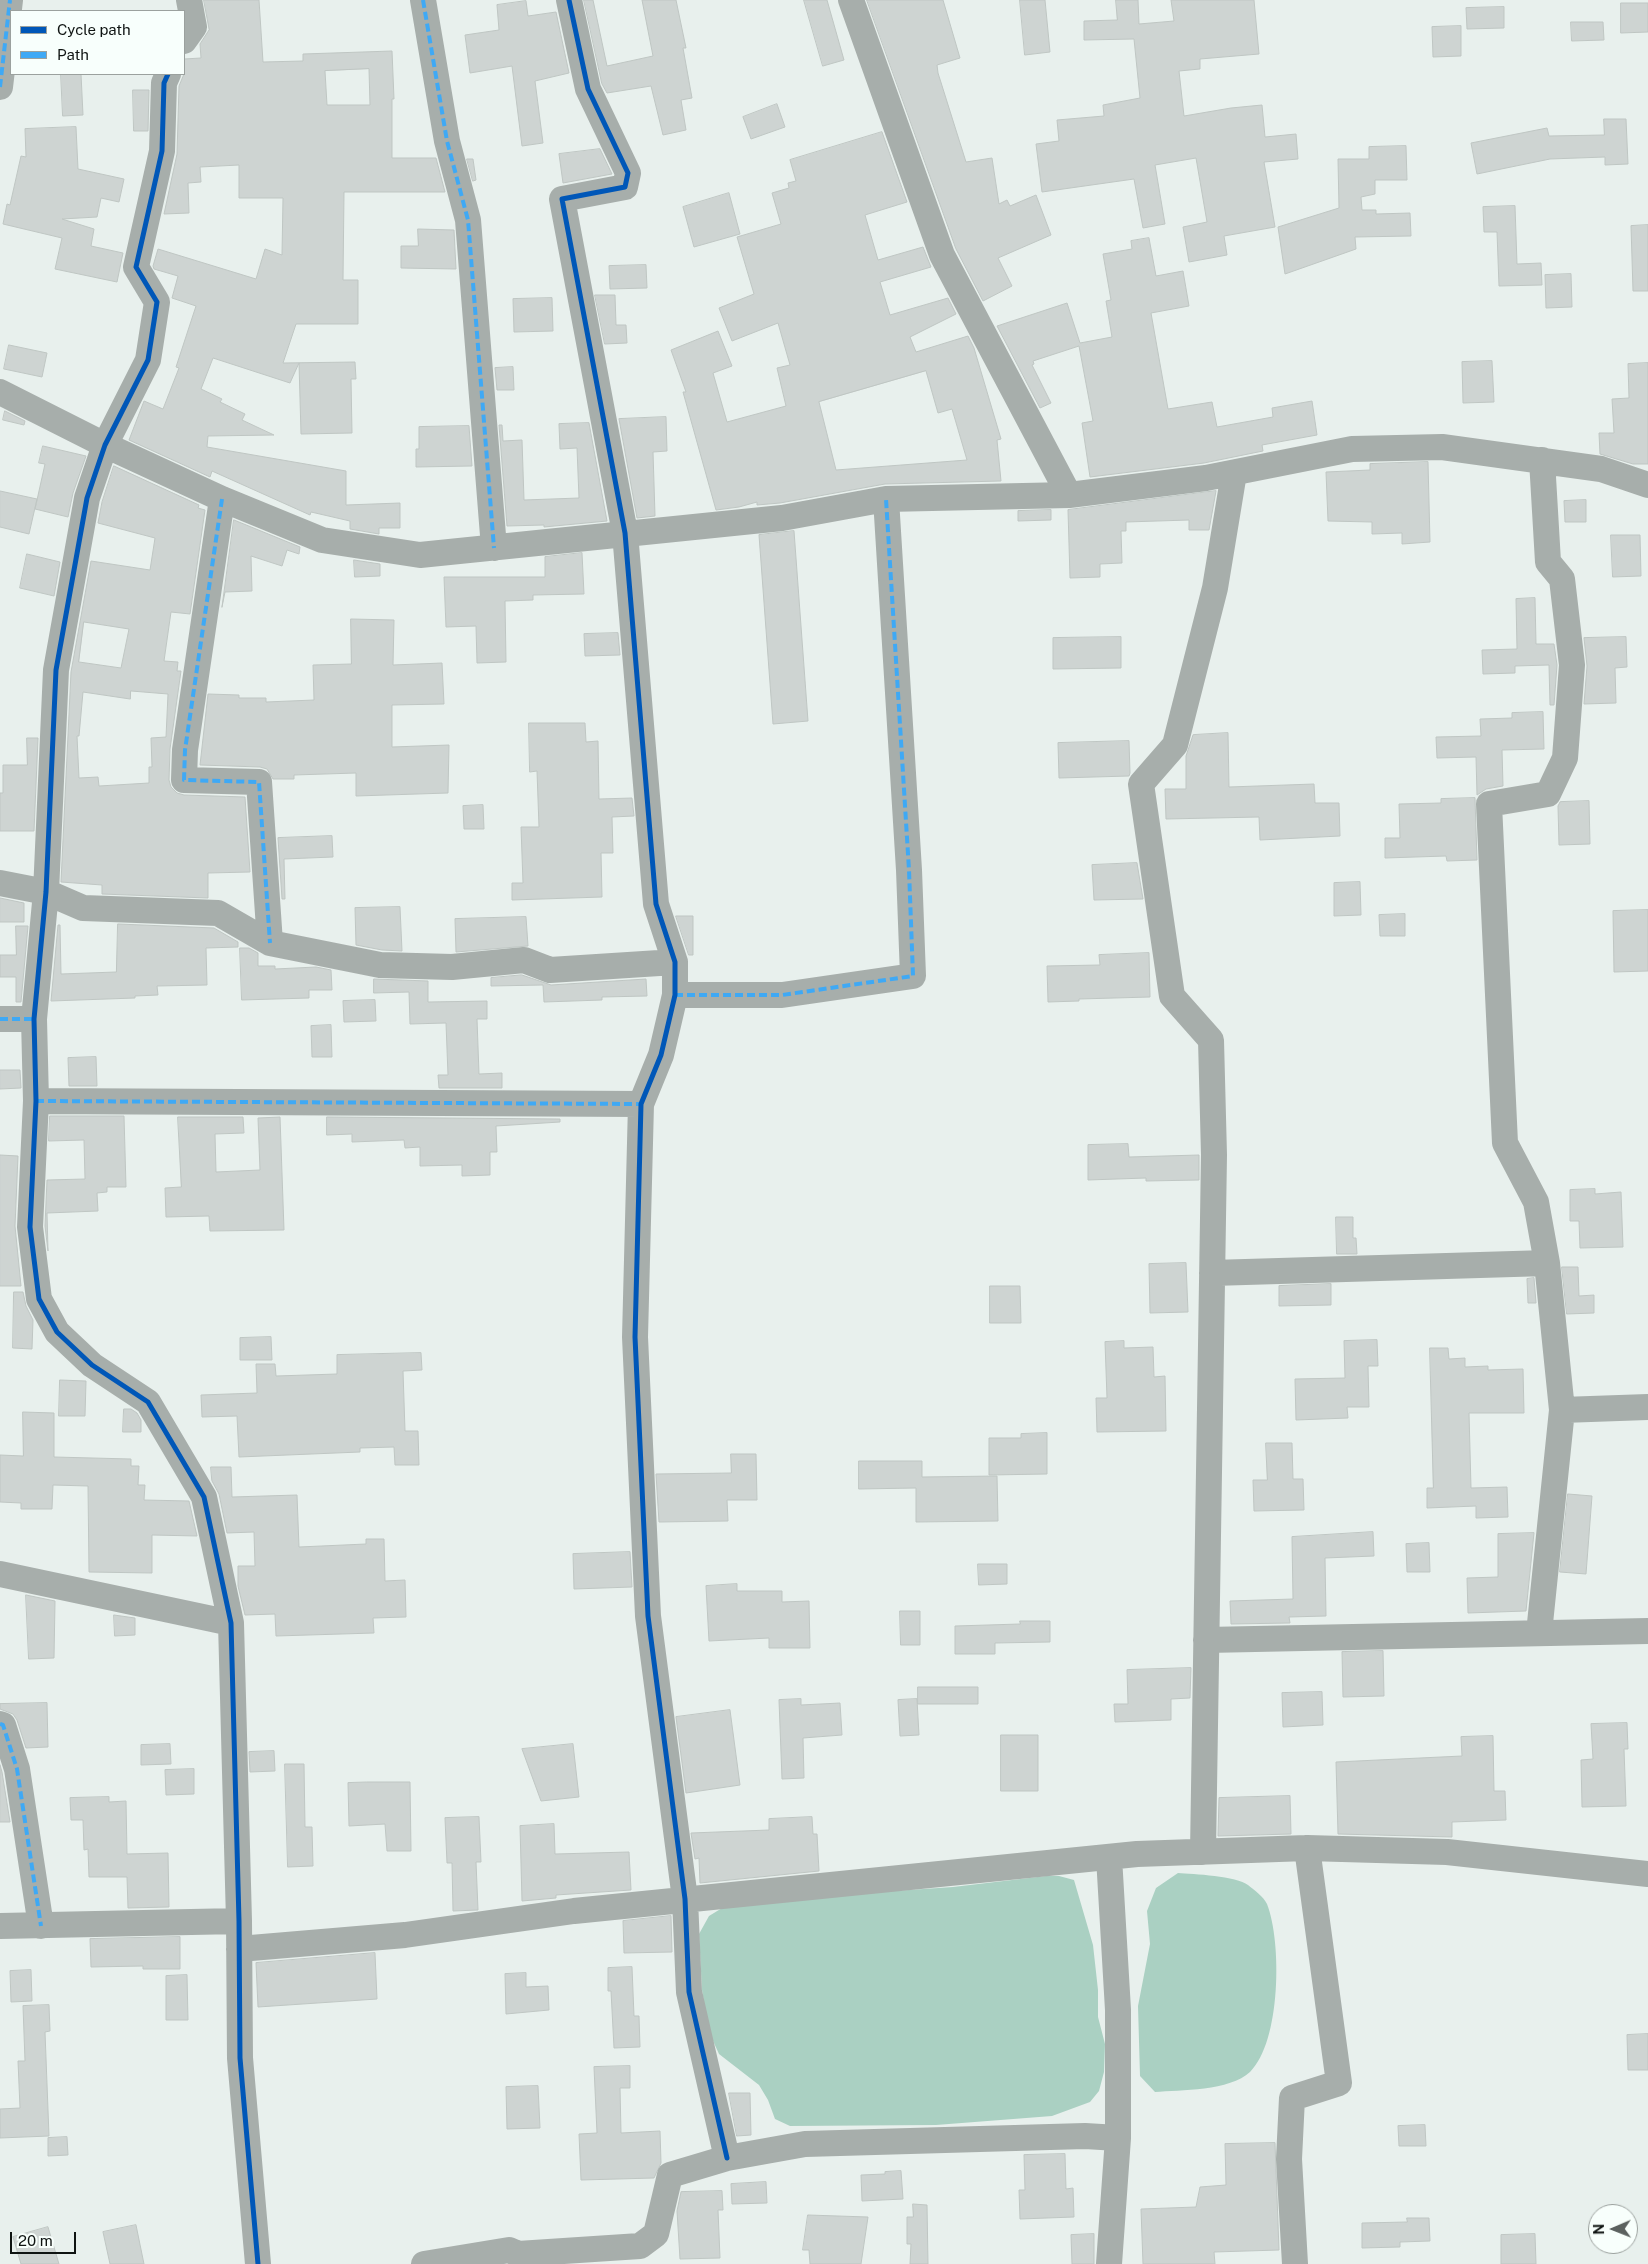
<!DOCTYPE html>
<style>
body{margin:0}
#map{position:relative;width:1648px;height:2264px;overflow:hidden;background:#e8f0ed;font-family:"Public Sans",sans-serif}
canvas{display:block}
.legend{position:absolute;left:10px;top:10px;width:175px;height:65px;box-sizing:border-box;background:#f8fffc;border:1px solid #9ba19e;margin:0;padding:6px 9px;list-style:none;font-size:15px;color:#0f1412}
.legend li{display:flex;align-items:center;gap:10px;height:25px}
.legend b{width:25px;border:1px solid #9ba19e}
.north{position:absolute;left:1588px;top:2204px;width:50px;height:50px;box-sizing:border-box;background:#f8fffc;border:1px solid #9ba19e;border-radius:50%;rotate:269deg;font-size:14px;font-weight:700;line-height:20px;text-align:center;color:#0f1412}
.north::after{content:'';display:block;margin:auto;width:18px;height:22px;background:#5b615f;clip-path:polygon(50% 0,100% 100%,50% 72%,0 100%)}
.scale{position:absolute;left:10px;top:2232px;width:66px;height:22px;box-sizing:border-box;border:2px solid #0f1412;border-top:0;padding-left:6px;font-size:15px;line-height:18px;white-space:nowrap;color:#0f1412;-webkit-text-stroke:4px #f8fffc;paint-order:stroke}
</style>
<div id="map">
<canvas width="1648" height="2264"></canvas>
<ul class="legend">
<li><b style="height:6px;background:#0057b8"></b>Cycle path</li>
<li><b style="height:6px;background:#3fa9f5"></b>Path</li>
</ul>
<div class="north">N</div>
<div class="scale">20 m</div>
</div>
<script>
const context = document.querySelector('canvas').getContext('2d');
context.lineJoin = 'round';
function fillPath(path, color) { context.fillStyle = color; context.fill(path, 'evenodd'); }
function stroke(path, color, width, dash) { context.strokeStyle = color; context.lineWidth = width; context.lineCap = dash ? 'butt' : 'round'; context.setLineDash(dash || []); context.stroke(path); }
const water = new Path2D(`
 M1178,1873C1193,1874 1237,1876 1248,1885C1254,1890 1264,1897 1267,1904C1282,1942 1281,2042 1250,2072C1230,2091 1180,2090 1155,2092L1140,2076L1138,2006L1150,1944L1147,1911L1156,1888Z
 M1046,1876H1059L1074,1880L1093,1945L1098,1990V2017L1105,2044L1104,2072L1099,2091L1090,2102L1052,2116L936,2125L790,2126L775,2119L768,2100L759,2085L719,2054L709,2032L702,1990L699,1934L709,1916L732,1902L953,1887Z`);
const building = new Path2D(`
 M204,0H259L263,62L303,61V54L392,51L394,99H392V158H436L445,192H344L343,280H358V324H296L283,363L355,362L356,379H351L352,433L301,434L299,363L290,383L213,358L201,389L222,399L220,402L245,414L242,420L274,435L208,436L207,447L346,471V505L400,503V528H379V534L350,529V521L311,512L310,515L212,471L210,477L129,440L144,401L163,409L179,368L176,367L196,306L172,298L178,276L154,269L153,266L158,249L256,279L265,249L282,255L283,198H239V165L200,167L201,182L188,183L189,213L164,214L177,154L179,86L184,74V59L201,58L200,44L209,30ZM369,69L370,105H327L325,71Z
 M584,0H593L607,66L653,56L642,0H676L686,48H683L692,98L681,100L686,130L663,135L651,86L607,93L602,84Z
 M804,0H827L844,60L823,66Z
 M867,0H943L960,58L937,65L938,73L966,162L992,158L999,204L1007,200L1010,206L1036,195L1051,235L998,258L1012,286L983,301L956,249Z
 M1020,0H1045L1050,52L1025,55Z
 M1116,0H1138L1139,24L1174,21L1171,0H1254L1259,54L1200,59V69L1179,71L1184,116L1231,108L1262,105L1265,137L1296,134L1298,159L1264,162L1275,227L1224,236L1227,255L1189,262L1183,227L1207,222L1196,158L1155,165L1165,224L1143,228L1134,179L1042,192L1036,144L1059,141L1057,120L1104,116L1103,105L1140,98L1134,39L1084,40V21L1117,20Z
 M526,1L528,16L556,12L569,73L535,81L543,143L522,146L512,66L470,73L465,35L499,30L497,5Z
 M1621,3H1648V32L1621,33Z
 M1504,7V28L1467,29L1466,8Z
 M1571,22H1603L1604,40L1572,41Z
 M1461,26V56L1433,57L1432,27Z
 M61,74H81L83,115L63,116Z
 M133,90H149L148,131H134Z
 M777,104L785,127L751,139L743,117Z
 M1604,119H1626L1628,164L1605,165V157L1550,159L1477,174L1471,143L1547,128L1549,136L1604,135Z
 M76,127L78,169L124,179L119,202L101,198L97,217L62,219L94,229L91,246L123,253L117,282L55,269L62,238L3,224L7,204L10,205L21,156L26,157L25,129Z
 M882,132L907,202L865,215L878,260L923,247L931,267L880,282L890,315L948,298L956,314L910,337L916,352L968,336L974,348L1001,439L997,440L1001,481L885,484L780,503L757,505V502L739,507L716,510L683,392H686L671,350L718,331L732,366L713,373L727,422L786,406L777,368L790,365L778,323L732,341L719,308L754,294L737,237L781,224L772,193L789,188L788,183L796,181L790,160ZM926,371L938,413L952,409L967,460L836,470L819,402Z
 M1406,146L1407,180H1375V194L1361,197L1362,210H1376V214L1410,213L1411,236L1355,237L1356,249L1285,274L1278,227L1339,208L1338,159H1369V147Z
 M600,149L612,174L563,183L559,154Z
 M467,159H473L476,180L473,181Z
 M729,193L740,234L694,247L683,207Z
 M1515,206L1517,264L1541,263L1542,285L1499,286L1497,232H1484L1483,207Z
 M1648,225V291H1633L1631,226Z
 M418,229L454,230L456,269L401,268V246H418Z
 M1149,238L1156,276L1183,271L1189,306L1151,313L1168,409L1212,402L1217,427L1273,417L1272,408L1312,401L1317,435L1262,445L1263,451L1204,463L1090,477L1082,423L1093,421L1079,346L1033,361L1034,364L1032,365L1051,403L1040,408L997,326L1067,303L1080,343L1112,337L1106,301L1111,300L1103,254L1132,249L1131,241Z
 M646,265L647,288L610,289L609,266Z
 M1571,274L1572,307L1546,308L1545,275Z
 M595,295H615L616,325H626L627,343L605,344Z
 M552,298L553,331L514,332L513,299Z
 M9,345L47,353L42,377L4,369Z
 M1492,361L1494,402L1463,403L1462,362Z
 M1648,363V464H1633L1600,454L1599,433H1614L1612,399L1629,398L1628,364Z
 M513,367L514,390H497L495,368Z
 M5,411L25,421L24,425L3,420Z
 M666,417L667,451L653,452L655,516L637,518L619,419Z
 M589,423L607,521L544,527V525L507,526L499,425H502L503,441L522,440L524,500L579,498L577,448L560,449L559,424Z
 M469,426L472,466L416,467V449H419V427Z
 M43,446L86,456L73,493L68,517L35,509L45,464L39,463Z
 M1428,462L1430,542L1402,544V533L1372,534V522L1328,521L1326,472L1370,470V464Z
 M114,466L199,505L198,508L205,510L190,614L171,612L164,661L178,662L177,671H181L170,749L169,780L171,787L177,793L184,795L245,797L250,872L208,873V898L102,894V885L61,882L71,672L91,561L150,570L155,538L98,523L102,502ZM84,622L129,629L121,668L79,662ZM131,691L168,694L166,737L151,738L152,767H149V783L99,786L98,777L79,778L77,736H79L83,692L130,699Z
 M0,491L37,499L29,534L0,527Z
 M1216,491L1209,530H1189V520L1126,522V531H1121L1122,563L1100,564V577L1070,578L1068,510Z
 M1586,500V522H1565L1564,501Z
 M1051,510V520L1018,521V511Z
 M234,520L300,547L299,554L287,550L282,566L251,556L252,591L225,592L222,607Z
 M794,531L808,721L773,724L759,535Z
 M1611,535H1640L1641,576L1613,577Z
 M582,553L584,594L533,595V600L505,601L506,662L477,663L476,626L446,627L444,577H545V557Z
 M27,554L60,562L54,596L20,588Z
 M354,560L380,564V576L355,577Z
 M1535,598L1536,644H1554L1557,665L1554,705H1550L1549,665L1515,666V673L1483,674L1482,650L1517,649L1516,599Z
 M351,619L394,620L393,665L442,663L444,704L392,705V747L449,745L448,793L356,796V773L294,775V779H273L267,769L260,767L200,765L208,694L239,695V698H266V702L314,700L313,665L351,664Z
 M618,633L620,655L585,656L584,634Z
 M1121,637V668L1053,669V638Z
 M1626,637L1627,667L1615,668L1616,703L1584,704L1587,666L1584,638Z
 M1543,712L1544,749L1502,750L1503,786L1486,789L1477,795L1476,757L1437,758L1436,737L1481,736L1480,719L1512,718V713Z
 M529,723H585L586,742L598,741L599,799L632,798L634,816L612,817L613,853H601L602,897L512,900V883H523L521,827H539L537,771L530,772Z
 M1228,733L1229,787L1314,784L1315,803H1339L1340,836L1260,840L1259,817L1166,819L1165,789H1186V756L1193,735Z
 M27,738H38L34,831H0V793H3V765H27Z
 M1129,741L1130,773L1129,776L1059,778L1058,743Z
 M1475,798L1477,860L1447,861L1446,856L1385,858V838H1400L1399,804L1441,803V799Z
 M1589,801L1590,844L1559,845L1558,806L1560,802Z
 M483,805L484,829H464L463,806Z
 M332,836L333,857L284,859L285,899H282L278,838Z
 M1137,863L1143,899L1094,900L1092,865Z
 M1360,882L1361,915L1334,916V883Z
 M0,898L24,903V922H0Z
 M400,907L402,951L382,950L356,945L355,908Z
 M1648,910V971L1614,972L1613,911Z
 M1405,914V936H1380L1379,915Z
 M676,916H693V955H689Z
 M526,917L528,946L456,952L455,919Z
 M118,924L214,928L238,942V947L206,948L207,985L157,986L158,995L135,996V998L51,1001L58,925H60L61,974L116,972Z
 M16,926H28L21,1002H16V977H0V955H16Z
 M240,948H249L258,953V966H275V969L316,967L331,970L332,990H309V998L242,1000Z
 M1149,953L1150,997L1079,999V1001L1048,1002L1047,966L1100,965L1099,955Z
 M522,975L551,985L646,979L647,996L602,997V1000L544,1002L543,985L491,986V978Z
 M374,979L428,981V1002L487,1001V1019H477L479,1074L502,1073V1088H439L438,1075H448L446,1023L410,1024L409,992L374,993Z
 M375,1000L376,1021L344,1022L343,1001Z
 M331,1025L332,1057H312L311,1026Z
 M96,1057L97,1086H69L68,1058Z
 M0,1070H20L21,1088L0,1089Z
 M50,1116H124L126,1187H107V1192L97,1193L98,1211L47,1213L48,1251L45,1226L47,1180L85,1179L84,1140L49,1141Z
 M178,1117H243L244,1133L215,1134L216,1172L260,1170L258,1118L280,1117L284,1230L210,1231L209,1216L166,1217L165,1188L181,1187Z
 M327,1117L560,1119V1122L496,1126L497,1152H490V1175L462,1176V1165L420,1166V1147L405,1148L404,1140L352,1142V1134L327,1135Z
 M1128,1144L1129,1157L1199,1155V1180L1146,1181V1178L1088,1180V1145Z
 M0,1155L18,1156L15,1226L21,1286H0Z
 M1595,1189V1194L1621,1192L1623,1247L1580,1248L1579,1221H1570V1190Z
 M1336,1217H1353V1238H1356L1357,1254H1337Z
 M1186,1263L1188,1312L1150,1313L1149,1264Z
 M1562,1267H1578L1579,1296L1594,1295V1313L1567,1314Z
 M1534,1278L1536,1303H1528L1527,1279Z
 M1331,1284V1305L1279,1306V1286Z
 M990,1286H1020L1021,1323H990Z
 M14,1292H23L26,1306L33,1320L32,1349L13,1348Z
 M271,1337L272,1360H240V1338Z
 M1377,1340L1378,1366H1368L1369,1407H1347L1348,1418L1296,1420L1295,1379L1345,1378L1344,1341Z
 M1124,1341V1348L1153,1347L1154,1377L1165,1376L1166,1431L1097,1432L1096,1398H1107L1105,1342Z
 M1430,1348H1448L1449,1359L1465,1358V1367L1488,1366V1370L1523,1369L1524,1413H1469L1471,1488L1507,1487L1508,1517L1476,1518V1506L1427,1508V1488H1433Z
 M421,1353L422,1370L403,1371L405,1431H418L419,1465H395L394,1447L360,1448V1452L239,1457L237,1416L202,1417L201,1395L257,1393L256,1364H275L276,1376L337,1374V1355Z
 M60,1380L86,1381L85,1416H59Z
 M124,1409H131L137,1413L141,1420V1432H123Z
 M23,1412L54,1413V1457L131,1459V1466H139L138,1485H145L144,1500L189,1501L197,1536L152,1535V1573L89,1572L88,1486L53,1485L52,1509H21V1503L0,1502V1455L23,1456Z
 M1047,1433V1474L989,1475V1438H1021V1434Z
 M1266,1443H1292L1293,1479H1303L1304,1510L1254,1511L1253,1480H1267Z
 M731,1454H756L757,1500H727L728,1521L659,1522L656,1474L731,1473Z
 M859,1461H922V1477L997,1476L998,1521L916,1522V1488L859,1489Z
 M211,1467H231L232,1497L297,1495L299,1547L366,1544V1539H384L385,1581L405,1580L406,1617L373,1618L374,1633L276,1636L275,1614L245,1615L238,1586V1566H255L254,1532L227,1533L219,1494L212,1481Z
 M1568,1494L1592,1496L1586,1574L1560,1572Z
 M1373,1532L1374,1556L1325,1558L1326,1616L1289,1617L1290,1623L1231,1624L1230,1601L1293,1599L1292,1537Z
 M1534,1533L1526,1611L1468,1613L1467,1578L1498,1577V1534Z
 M1429,1543L1430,1572H1407L1406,1544Z
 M630,1552L632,1587L574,1589L573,1554Z
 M978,1564H1007V1584L979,1585Z
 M737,1584V1591H782V1602L809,1601L810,1648H769V1638L709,1641L706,1586Z
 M26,1595L55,1601L54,1658L29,1659Z
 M900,1611H920V1645H901Z
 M114,1615L135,1618V1635L115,1636Z
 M1020,1621H1050V1642L995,1643V1654H955V1626L1020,1624Z
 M1383,1651L1384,1696L1343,1697L1342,1652Z
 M1191,1668L1190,1698L1171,1699V1720L1115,1722L1114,1704H1128L1127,1670Z
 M918,1687H978V1704H918Z
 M1322,1692L1323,1725L1283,1727L1282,1693Z
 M801,1699V1705L840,1703L842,1735L803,1738L804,1778L782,1779L779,1700Z
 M917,1699L919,1735L900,1736L898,1700Z
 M47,1703L48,1747L26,1748L17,1720L13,1714L0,1709V1704Z
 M730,1710L740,1785L686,1793L676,1717Z
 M1627,1723L1628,1749H1624L1626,1806L1582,1807L1581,1760L1593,1759L1591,1724Z
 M1001,1735H1038V1791H1001Z
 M1493,1736L1494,1791H1505L1506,1820L1452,1822V1837L1338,1834L1336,1762L1462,1756L1461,1737Z
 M170,1744L171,1764L141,1765V1745Z
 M573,1744L579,1797L541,1801L522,1749Z
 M274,1751L275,1771L250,1772L249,1752Z
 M285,1764H304L305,1827H312L313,1866L288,1867Z
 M0,1765L2,1772L10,1822H0Z
 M194,1769V1794L166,1795L165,1770Z
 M367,1782H410L411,1851H387L385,1824L349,1826L348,1783Z
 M1290,1796L1291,1834L1218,1836L1219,1798Z
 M109,1797V1802L126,1801L127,1854L168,1853L169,1907L128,1908L127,1877H89L88,1849L84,1850L83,1820H71L70,1798Z
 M479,1817L481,1862H476L478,1910L453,1911L452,1863H447L445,1818Z
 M812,1817L813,1834H817L819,1871L700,1883L699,1858L695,1859L691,1833L769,1830V1819Z
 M554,1824L555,1854L629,1852L631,1890L556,1895V1898L522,1901L520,1826Z
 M671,1916L672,1952L624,1953L623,1921Z
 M180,1937V1969H143V1966L91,1967L90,1939Z
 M375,1953L377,1999L258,2007L256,1963Z
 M632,1967L634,2016H639L640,2047L614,2048L611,1991H608V1968Z
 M31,1970L32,2001L11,2002L10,1971Z
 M526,1973V1987L548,1986L549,2010L506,2014L505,1974Z
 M187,1975L188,2020H166V1976Z
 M49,2005L50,2031L45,2032L49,2136L0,2138V2109L20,2108L18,2061H25L23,2006Z
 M1648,2034V2070H1628L1627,2035Z
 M630,2066V2088H620L621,2133L660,2131L661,2163L654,2178L581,2180L579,2134L597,2133L594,2067Z
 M538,2086L540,2128L507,2129L506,2087Z
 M729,2093H750L751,2135L737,2136Z
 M1425,2125L1426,2146H1399L1398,2126Z
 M67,2137L68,2155L48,2156V2138Z
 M1275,2143L1279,2250L1214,2252L1215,2264H1143L1141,2209L1196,2207L1200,2187L1226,2185L1225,2144Z
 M1065,2154L1066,2189L1073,2188L1074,2217L1020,2219L1019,2190H1025L1024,2155Z
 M901,2171L903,2199L862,2201L861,2175L885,2174V2172Z
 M766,2182L767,2203L732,2204L731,2184Z
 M722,2191L723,2210H718L720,2258L680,2259L677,2211L681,2192Z
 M913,2204L927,2205L928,2264H910L911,2244H907V2217H913Z
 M808,2215L868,2217L861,2264H810L809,2250H803Z
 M1407,2218H1429L1430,2241L1400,2242V2247L1362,2248V2223L1407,2222Z
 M136,2225L144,2264H110L103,2232Z
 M48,2227L59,2264H21L13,2237Z
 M1094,2234V2264H1072L1071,2235Z
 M1535,2234L1536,2264H1501V2235Z`);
const street = new Path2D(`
 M423,0L447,141L468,220L494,548
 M569,0L588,89L628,173L625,187L562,199L625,533L656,904L675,962V995L661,1055L641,1104L635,1337L648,1616L685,1899L689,1992L727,2158
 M851,0L942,255L1069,495
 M184,41L194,27L189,0
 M168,74L164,83L162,151L136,267L157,302L148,360L105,445L87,498L56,670L46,892L34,1019L36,1101L30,1227L39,1299L57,1332L92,1365L148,1402L204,1497L231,1623L239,1921L240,2058L258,2264
 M0,87L10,0
 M0,392L105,445L222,499L322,540L420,555L782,518L886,499L1069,495L1206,478L1352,449L1442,447L1601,469L1648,485
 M1542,460L1548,562L1562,579L1572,665L1565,758L1548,794L1489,804L1505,1143L1536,1202L1547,1263
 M222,499L185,750L184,780L259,782L270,943
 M0,883L46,892L83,908L218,913L270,943L380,965L452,967L524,960L550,970L675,962
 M675,995H782L913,976L909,870L886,499
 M0,1019H34
 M36,1101L641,1104
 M1212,1273L1547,1263L1562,1410L1648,1407
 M0,1574L231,1623
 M1539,1633L1562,1410
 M1206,1640L1648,1631
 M0,1724L3,1725L17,1769L41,1926
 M1203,1852L1214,1155L1211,1040L1172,996L1141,784L1175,745L1215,588L1234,473
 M0,1926L239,1921
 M239,1949L405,1935L574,1911L1137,1854L1307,1848L1447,1852L1648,1874
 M424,2264L509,2250L518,2254L640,2246L656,2234L670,2175L727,2158L805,2144L1085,2136L1118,2138
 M1109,2264L1118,2138V2010L1109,1857
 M1295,2264L1289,2159L1292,2098L1339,2083L1307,1848`);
const quiet = new Path2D(`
 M423,0L447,141L468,220L494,548
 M0,87L10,0
 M222,499L185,750L184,780L259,782L270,943
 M675,995H782L913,976L909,870L886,499
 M0,1019H34
 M36,1101L641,1104
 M0,1724L3,1725L17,1769L41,1926`);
const cycleway = new Path2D(`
 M569,0L588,89L628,173L625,187L562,199L625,533L656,904L675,962V995L661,1055L641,1104L635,1337L648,1616L685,1899L689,1992L727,2158
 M168,74L164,83L162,151L136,267L157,302L148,360L105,445L87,498L56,670L46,892L34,1019L36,1101L30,1227L39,1299L57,1332L92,1365L148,1402L204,1497L231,1623L239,1921L240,2058L258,2264`);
fillPath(water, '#aad0c2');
fillPath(building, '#ced4d2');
stroke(building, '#bfc6c3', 1);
stroke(street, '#a7aeab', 26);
stroke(quiet, '#3fa9f5', 4, [8, 4]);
stroke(cycleway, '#0057b8', 5);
</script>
